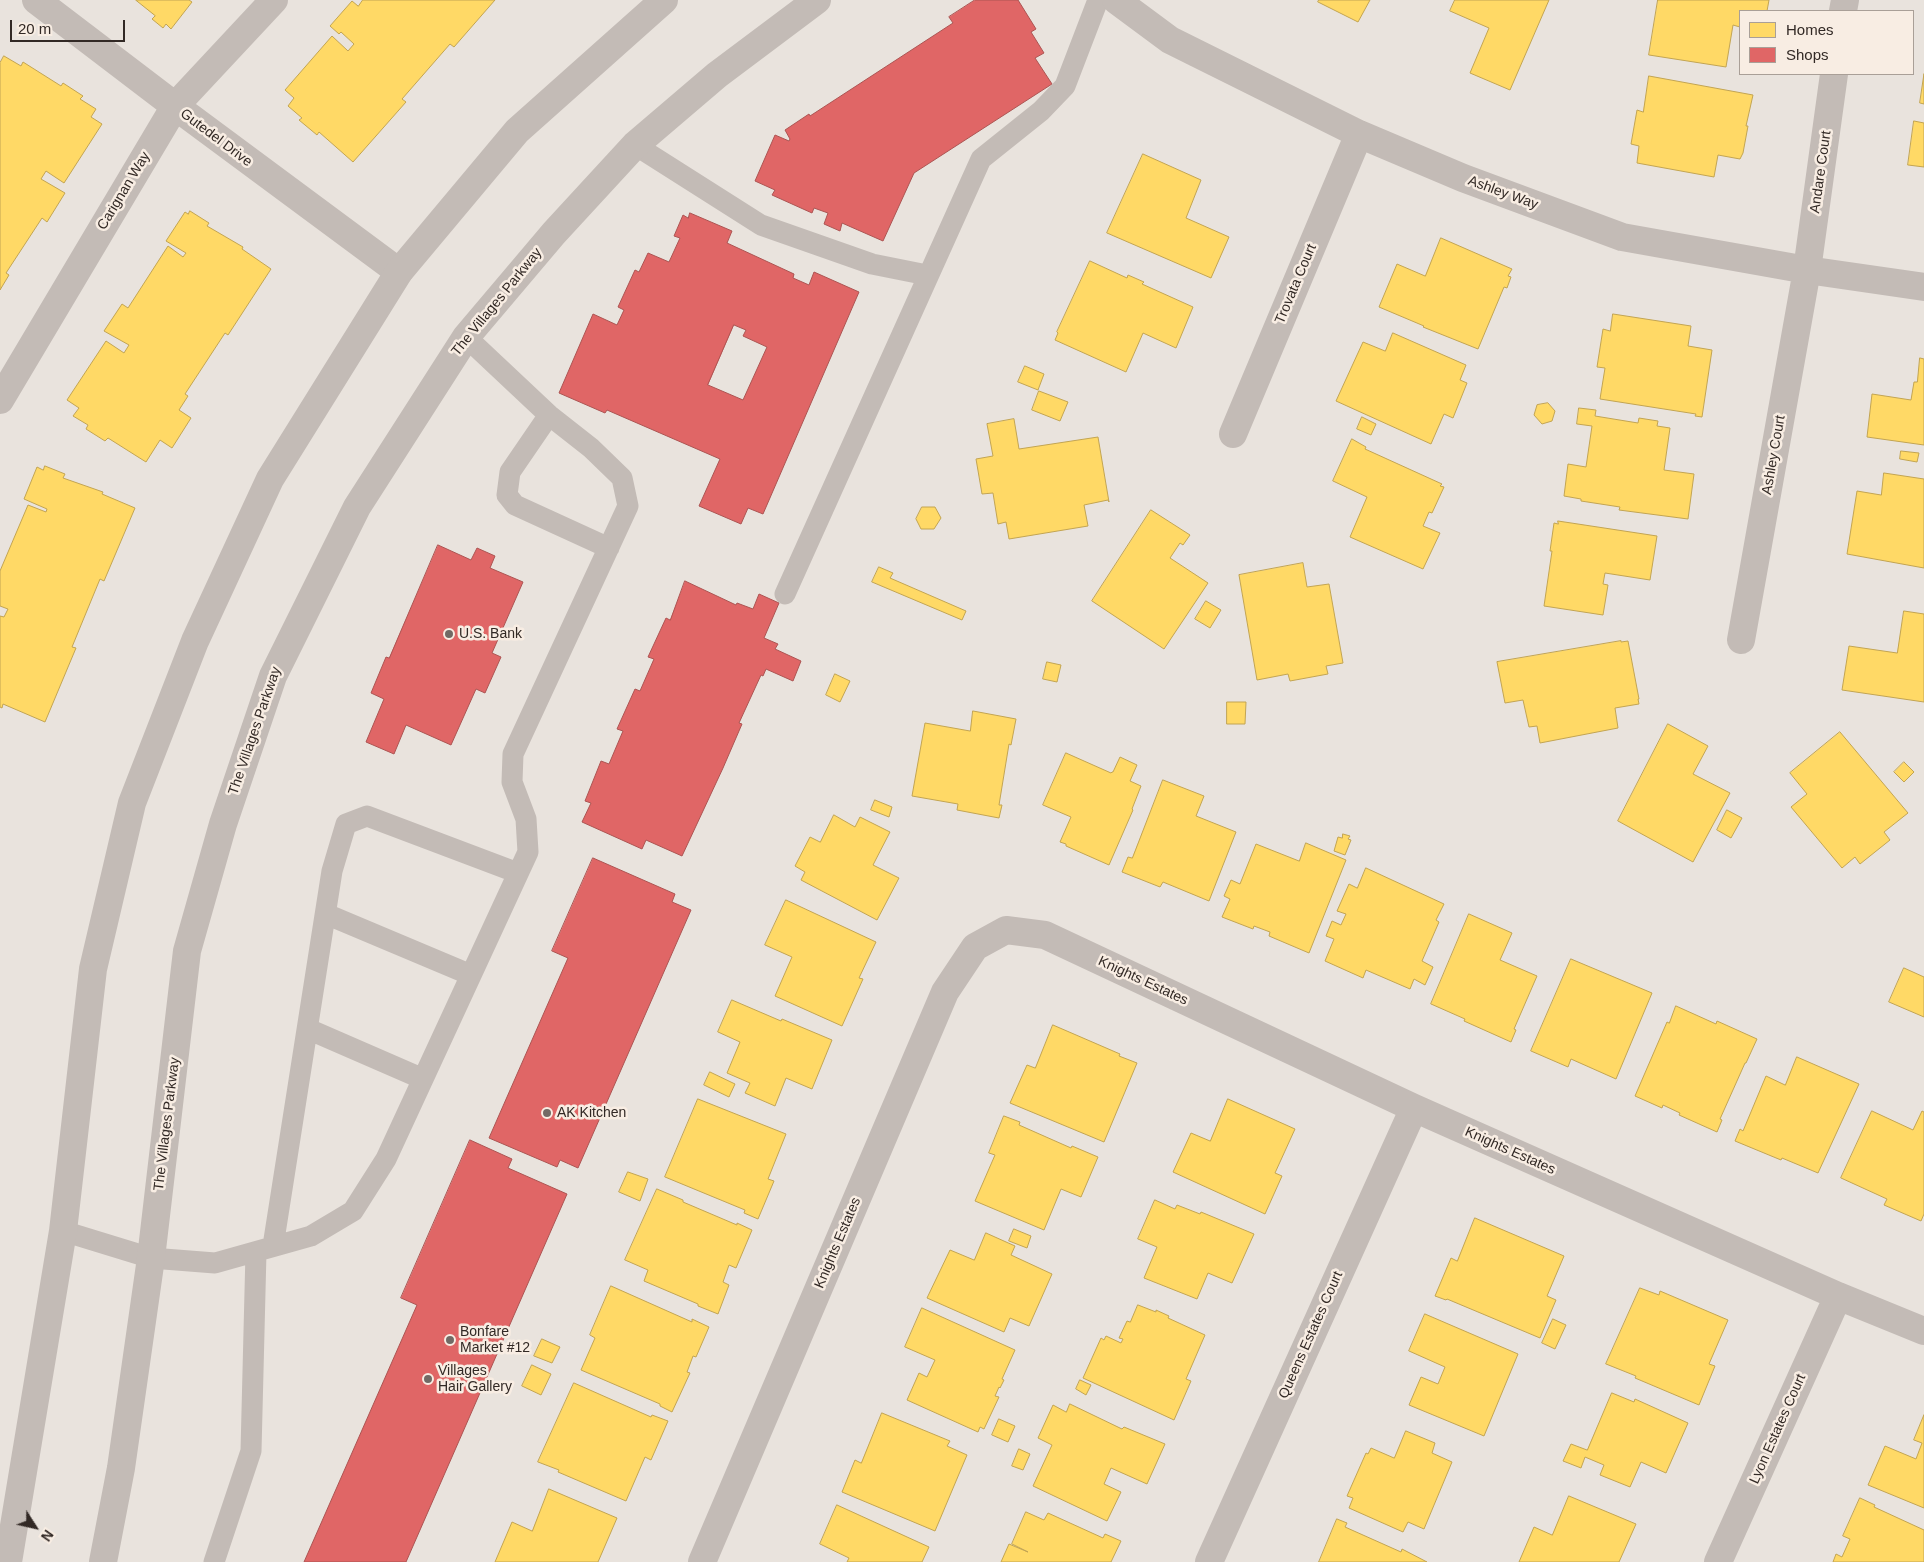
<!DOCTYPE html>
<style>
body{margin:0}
#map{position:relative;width:1924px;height:1562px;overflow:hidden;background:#e9e3dd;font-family:Arial,sans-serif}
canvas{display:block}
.legend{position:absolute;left:1739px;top:10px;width:175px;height:65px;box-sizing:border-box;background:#f8ede3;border:1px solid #a99f97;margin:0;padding:6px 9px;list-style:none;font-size:15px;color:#322925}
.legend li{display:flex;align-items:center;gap:10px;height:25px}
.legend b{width:25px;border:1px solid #a99f97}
.north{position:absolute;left:10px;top:1502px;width:50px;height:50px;-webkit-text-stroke:4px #f8ede3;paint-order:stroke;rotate:125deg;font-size:14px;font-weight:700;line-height:20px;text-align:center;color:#322925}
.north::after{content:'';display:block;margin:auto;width:18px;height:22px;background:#322925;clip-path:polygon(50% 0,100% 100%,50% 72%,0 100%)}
.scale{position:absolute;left:10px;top:20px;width:115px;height:22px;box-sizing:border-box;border:2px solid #322925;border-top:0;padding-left:6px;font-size:15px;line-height:18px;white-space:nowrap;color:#322925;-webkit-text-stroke:4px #f8ede3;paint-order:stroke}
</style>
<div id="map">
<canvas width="1924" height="1562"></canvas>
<ul class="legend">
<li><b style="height:14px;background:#ffd966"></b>Homes</li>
<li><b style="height:14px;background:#e06666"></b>Shops</li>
</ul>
<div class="north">N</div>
<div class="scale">20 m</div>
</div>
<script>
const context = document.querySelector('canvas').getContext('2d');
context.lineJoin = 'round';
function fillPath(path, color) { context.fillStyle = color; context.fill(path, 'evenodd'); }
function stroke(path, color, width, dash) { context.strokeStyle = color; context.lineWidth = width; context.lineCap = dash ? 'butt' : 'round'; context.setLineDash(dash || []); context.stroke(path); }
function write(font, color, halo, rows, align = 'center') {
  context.font = font + ' Arial,sans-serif'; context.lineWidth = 5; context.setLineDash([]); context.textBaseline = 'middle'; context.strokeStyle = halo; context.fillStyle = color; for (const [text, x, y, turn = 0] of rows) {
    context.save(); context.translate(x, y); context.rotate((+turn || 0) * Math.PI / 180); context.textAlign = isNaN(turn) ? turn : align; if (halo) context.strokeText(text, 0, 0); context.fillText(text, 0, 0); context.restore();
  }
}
const homes = new Path2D(`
 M136,0H189L192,2L171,29L166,24L163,28L152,19L155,16Z
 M363,0H495L454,47L450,44L402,99L406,102L353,162L319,132L317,135L299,120L302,118L288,106L294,98L285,90L332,36L348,51L354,44L341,32L339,34L330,26L352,1L358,6Z
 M1319,0H1370L1358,22L1318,2Z
 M1455,0H1549L1510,90L1470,73L1489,28L1450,11Z
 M1658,0H1769L1767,11H1740V27L1733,25L1726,67L1649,55Z
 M4,56L21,66L23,62L61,86L63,83L83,96L80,99L96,109L91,117L102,124L64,183L46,171L41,179L65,193L47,222L42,218L6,273L9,275L0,290V63Z
 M1924,74V104L1920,103Z
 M1649,76L1753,95L1746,126H1748L1743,153L1740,159L1718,155L1714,177L1637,163L1639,146L1631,144L1637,110L1643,112Z
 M1914,121L1924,123V167L1908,165Z
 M1143,154L1201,180L1186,218L1229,237L1211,278L1107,233Z
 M190,211L209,223L207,226L243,247L242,249L271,269L228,335L225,333L185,394L188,396L179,410L191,418L172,448L160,440L146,462L108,438L105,441L86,429L88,425L73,416L79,408L67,400L106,341L124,353L129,345L104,331L122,304L128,308L168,246L183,257L186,253L166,241L185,212L188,214Z
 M1441,238L1512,269L1508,276L1511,277L1507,288L1504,287L1478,349L1423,327L1424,326L1379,307L1397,264L1425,276Z
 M1090,261L1127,278L1128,275L1144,282L1142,284L1193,307L1176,348L1143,333L1126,372L1055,340L1058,333L1057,332Z
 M1613,314L1691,326L1688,346L1712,350L1702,417L1695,416L1696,414L1600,399L1605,368L1597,367L1603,329L1610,331Z
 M1393,333L1466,365L1460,380L1467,383L1453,418L1444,414L1431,444L1336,401L1363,342L1385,351Z
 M1920,358L1924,359V445L1867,437L1872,394L1911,400L1914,382H1917Z
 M1025,366L1044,374L1038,390L1018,382Z
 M1039,391L1068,402L1060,421L1032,410Z
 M1548,403L1555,411L1552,421L1542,424L1534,415L1537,405Z
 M1579,408L1596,410L1595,416L1638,423L1639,418L1658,421L1657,426L1670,428L1664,470L1694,474L1688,519L1619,510L1620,507L1581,501V499L1564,496L1568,464L1586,467L1592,426L1577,424Z
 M1362,417L1376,424L1371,435L1357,429Z
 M1014,419L1019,449L1098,437L1109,502L1108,500L1084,505L1088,526L1009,539L1006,522L998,524L993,493L982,494L976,459L993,456L987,424Z
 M1352,439L1366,447L1365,449L1442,484L1440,486L1444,487L1432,513L1429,512L1423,526L1440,533L1423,569L1350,537L1367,497L1333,481Z
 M1901,451L1919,453L1917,462L1900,459Z
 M45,466L65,474L63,478L103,492L102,494L135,508L104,581L100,579L72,647L76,648L45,722L3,704L2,708L0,707V616L4,617L8,609L0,606V571L28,505L46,512L47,509L24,499L37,467L43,470Z
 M1884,473L1924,479V568L1847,554L1857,491L1881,495Z
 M922,507H935L941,518L934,529H921L916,519Z
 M1151,510L1190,535L1183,545L1180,543L1170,558L1208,583L1164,649L1092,601Z
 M1558,521L1657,536L1650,580L1605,573L1603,584L1608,585L1603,615L1544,606L1552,551H1550L1554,523L1558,524Z
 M1303,563L1307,587L1329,584L1343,663L1326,666L1328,674L1290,681L1288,674L1257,680L1239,575Z
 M879,567L893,573L890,578L966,611L962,620L872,582Z
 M1206,601L1221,610L1210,628L1195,619Z
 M1904,611L1924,614V702L1842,690L1849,646L1897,653Z
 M1621,641V642L1628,641L1639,699H1638L1639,704L1615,708L1618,728L1540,743L1537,726L1529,727L1523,700L1505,703L1497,662Z
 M1047,662L1061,665L1057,682L1043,679Z
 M835,674L850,681L840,702L826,695Z
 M1227,702H1246L1245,724H1227Z
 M973,711L1016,719L1011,745L1009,744L999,805H1002L999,818L957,810L958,804L912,796L925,723L970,731Z
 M1668,724L1708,746L1693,774L1730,793L1693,862L1618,821Z
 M1840,732L1908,813L1884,832L1890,840L1860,864L1855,857L1842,868L1791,807L1807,794L1790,773Z
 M1066,753L1111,773L1112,772H1113L1120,757L1137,765L1130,781L1141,786L1132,809L1133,810L1109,865L1066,846V844L1060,842L1071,817L1043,805Z
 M1904,762L1914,772L1904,782L1894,772Z
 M1163,780L1204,796L1196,816L1236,832L1209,901L1163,882L1160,887L1122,872L1128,857L1132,858Z
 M875,800L892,807L889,817L871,810Z
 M1727,810L1742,818L1731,838L1717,830Z
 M834,815L855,827L860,817L890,832L873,865L899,878L877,920L801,880L805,872L795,866L810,837L820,842Z
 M1343,834L1350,836L1348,839L1351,840L1345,855L1334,851L1338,837L1342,838Z
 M1306,843L1346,860L1309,953L1269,936L1270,932L1254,926L1253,929L1222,917L1230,899L1224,896L1231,880L1240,884L1256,844L1299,861Z
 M1366,868L1444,904L1436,920L1439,922L1422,961L1433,967L1425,985L1414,979L1410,989L1366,970L1363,978L1325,961L1334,939L1326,936L1332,921L1341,925L1346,914L1337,911L1349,884L1357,888Z
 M786,900L876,942L859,978L863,979L842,1026L775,996L792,957L765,945Z
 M1469,914L1512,933L1500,960L1537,976L1514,1029L1516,1030L1511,1042L1464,1021L1465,1019L1431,1004Z
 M1571,959L1652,993L1616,1079L1571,1059L1568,1067L1531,1051Z
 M1904,968L1924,977V1017L1889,1002Z
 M732,1000L781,1021L782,1019L832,1040L812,1089L786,1078L775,1106L745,1093L750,1083L727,1073L740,1042L718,1032Z
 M1676,1006L1716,1024L1717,1021L1757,1039L1746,1063H1745L1720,1119L1722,1120L1717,1132L1679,1115L1680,1113L1663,1105L1662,1108L1635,1096L1667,1022L1669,1023Z
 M1053,1025L1120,1054L1119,1056L1137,1063L1104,1142L1010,1103L1027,1065L1035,1068Z
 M1797,1057L1859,1084L1818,1173L1782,1158L1781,1160L1735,1141L1740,1129L1743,1131L1766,1076L1785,1085Z
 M710,1072L735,1084L729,1097L704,1085Z
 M698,1099L786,1134L768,1179L774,1181L758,1219L744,1213L745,1210L665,1177Z
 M1228,1099L1295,1129L1275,1173L1282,1176L1265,1214L1173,1172L1191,1133L1210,1141Z
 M1872,1111L1913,1130L1922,1111L1924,1112V1214L1921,1221L1884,1205L1887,1199L1841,1178Z
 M1004,1116L1020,1122L1019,1125L1071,1148L1072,1146L1098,1157L1081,1197L1061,1189L1044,1230L975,1201L995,1155L989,1153Z
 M628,1172L648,1179L640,1201L619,1192Z
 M657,1189L683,1200V1202L737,1225V1223L752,1230L736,1268L729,1265L723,1282L729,1285L718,1314L698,1306V1304L644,1281L648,1270L625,1260Z
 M1155,1200L1175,1209L1177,1205L1200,1214L1201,1212L1254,1234L1232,1283L1208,1273L1197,1299L1144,1278L1157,1247L1138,1239Z
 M1475,1218L1564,1256L1547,1296L1556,1300L1540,1338L1447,1299L1446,1300L1435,1296L1451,1258L1457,1261Z
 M1014,1229L1031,1236L1027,1248L1009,1241Z
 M986,1233L1015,1246L1011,1255L1052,1274L1029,1326L1010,1318L1004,1332L927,1298L950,1250L974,1260Z
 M611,1286L692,1322V1319L709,1327L696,1357L693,1356L687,1372L690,1373L672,1412L660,1406V1404L581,1370L595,1338L590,1335Z
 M1640,1288L1659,1295L1660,1291L1728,1320L1709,1364L1715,1366L1699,1405L1635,1378L1636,1376L1606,1364Z
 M1138,1305L1156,1312V1310L1169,1316L1168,1318L1205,1335L1186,1379L1191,1381L1174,1420L1083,1378L1101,1338L1104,1340L1106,1336L1121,1343L1123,1339L1119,1338L1127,1321L1130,1322Z
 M922,1308L1015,1350L1002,1379L1004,1380L1000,1388L999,1387L995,1396L999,1397L984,1429L980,1427L978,1432L907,1400L919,1373L927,1377L935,1360L905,1347Z
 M1425,1314L1518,1354L1484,1436L1409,1405L1421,1377L1438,1384L1445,1367L1409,1351Z
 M1553,1319L1566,1325L1555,1349L1542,1343Z
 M542,1339L560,1347L552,1363L534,1356Z
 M532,1365L551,1374L541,1395L522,1386Z
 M1080,1380L1091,1385L1086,1395L1076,1389Z
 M574,1383L651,1417L652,1415L668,1421L651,1460L645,1457L626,1501L558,1472L559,1470L538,1462Z
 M1612,1393L1634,1402L1635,1399L1688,1423L1666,1473L1641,1462L1630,1487L1600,1475L1604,1465L1585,1457L1581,1468L1563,1461L1571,1444L1587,1450Z
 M1070,1404L1122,1429L1124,1427L1165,1444L1147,1484L1111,1468L1104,1484L1121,1492L1107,1521L1033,1486L1052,1445L1038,1438L1053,1405L1066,1412Z
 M882,1413L950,1441L947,1446L967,1455L935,1531L842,1492L855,1460L861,1463Z
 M1924,1415V1508L1868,1485L1885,1446L1916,1459L1922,1443L1914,1440Z
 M999,1419L1015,1426L1008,1442L992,1435Z
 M1406,1431L1435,1443L1432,1453L1452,1462L1424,1529L1408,1522L1403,1532L1349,1508L1353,1498L1347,1496L1366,1453L1368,1454L1371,1448L1394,1458Z
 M1019,1449L1030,1454L1023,1470L1012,1466Z
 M549,1489L617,1518L598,1562H495L512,1522L532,1531Z
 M1569,1496L1636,1524L1619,1562H1519L1534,1527L1552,1535Z
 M1860,1498L1875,1505L1874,1507L1924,1530V1562H1833L1836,1554L1842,1557L1850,1539L1843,1536Z
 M837,1505L929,1547L922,1562H847L849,1558L820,1544Z
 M1026,1512L1044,1520L1048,1513L1103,1538L1105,1534L1121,1541L1111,1562H1001L1009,1544L1028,1552L1012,1544Z
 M1337,1519L1347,1523L1345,1527L1401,1552L1402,1549L1427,1562H1319Z`);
const shops = new Path2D(`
 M975,0H1018L1036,29L1031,32L1044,53L1035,58L1052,84L914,173L883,241L842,223L840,231L824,224L828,213L814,208L812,213L772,195L775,190L755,181L775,135L789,141L790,139L785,130L809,114L810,116L953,23L949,17Z
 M690,213L732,231L727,243L794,274L793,278L809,285L814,272L859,292L763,514L748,508L741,524L699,506L720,459L607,410L605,413L559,393L593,314L617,325L624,310L618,307L635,270L639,272L648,253L669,262L680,238L674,236L683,215L688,218ZM734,325L746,330L743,336L767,347L743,400L708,385Z
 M438,545L471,560L477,548L495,556L490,568L523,582L492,653L501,657L485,693L476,689L451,745L406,725L394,754L366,742L384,699L371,693L386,657L389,658Z
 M685,581L736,605L737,603L753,609L759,594L779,603L764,638L778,644L775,649L801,661L793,681L766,669L763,676L761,675L739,723L742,724L723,768L682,856L646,840L642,849L582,822L591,803L585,801L601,761L609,764L623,731L617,729L635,689L640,691L654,659L648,657L666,618L670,620Z
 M593,858L675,894L672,902L691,910L578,1168L560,1160L557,1167L489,1138L568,958L552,951Z
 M470,1140L512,1159L508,1168L567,1194L406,1562H304L417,1305L401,1298Z`);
const service = new Path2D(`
 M635,145L761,225L872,264L927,275
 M549,415L510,472L507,495L515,505L609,548
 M785,594L981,159L1041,111L1065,86L1098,0
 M326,914L471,975
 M308,1029L423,1079
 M63,1231L151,1258L215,1263L311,1236L353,1211L386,1159L528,852L526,819L512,782L513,754L628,506L622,478L591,448L549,415L466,337
 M273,1246L332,871L346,824L367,816L518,873
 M214,1562L251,1451L256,1252`);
const minor = new Path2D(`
 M36,0L175,106L399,272
 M1116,0L1170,40L1359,134L1463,178L1622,237L1807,270L1924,287
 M1843,11L1845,0
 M0,400L175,106L274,0
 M1233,434L1359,134
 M1741,640L1807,270L1834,74
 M702,1562L945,992L975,947L1006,930L1045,935L1414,1108L1838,1296L1924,1331
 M1209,1562L1414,1108
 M1718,1562L1838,1296`);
const tertiary = new Path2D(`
 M8,1562L63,1231L93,969L132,803L195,641L270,479L399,272L517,131L664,0
 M103,1562L121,1468L151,1258L187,951L223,824L273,676L357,507L466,337L554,233L635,145L717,75L817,0`);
const markers = [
 [449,634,5,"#726a65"],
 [547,1113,5,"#726a65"],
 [450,1340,5,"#726a65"],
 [428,1379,5,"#726a65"]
];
const streetNames = [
 ["Gutedel Drive",216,138,37],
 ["Andare Court",1821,172,-82],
 ["Carignan Way",124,191,-59],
 ["Ashley Way",1503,193,20],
 ["Trovata Court",1296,284,-67],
 ["The Villages Parkway",497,302,-51],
 ["Ashley Court",1774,455,-80],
 ["The Villages Parkway",255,731,-71],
 ["Knights Estates",1143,981,25],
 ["The Villages Parkway",167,1124,-83],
 ["Knights Estates",1510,1151,24],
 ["Knights Estates",838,1243,-67],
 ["Queens Estates Court",1311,1335,-66],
 ["Lyon Estates Court",1778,1429,-66]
];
const poiNames = [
 ["U.S. Bank",459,634],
 ["AK Kitchen",557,1113],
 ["Bonfare",460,1332],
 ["Market #12",460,1348],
 ["Villages",438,1371],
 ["Hair Gallery",438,1387]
];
fillPath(homes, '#ffd966');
stroke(homes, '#c2a452', 1);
fillPath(shops, '#e06666');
stroke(shops, '#ac5452', 1);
stroke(service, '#c3bbb6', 21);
stroke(minor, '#c3bbb6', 28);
stroke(tertiary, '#c3bbb6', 28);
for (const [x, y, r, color] of markers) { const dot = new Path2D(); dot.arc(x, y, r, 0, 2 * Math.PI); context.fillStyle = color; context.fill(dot); stroke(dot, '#f8ede3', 2); }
write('14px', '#322925', '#f8ede3', streetNames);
write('14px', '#322925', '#f8ede3', poiNames, 'left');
</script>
